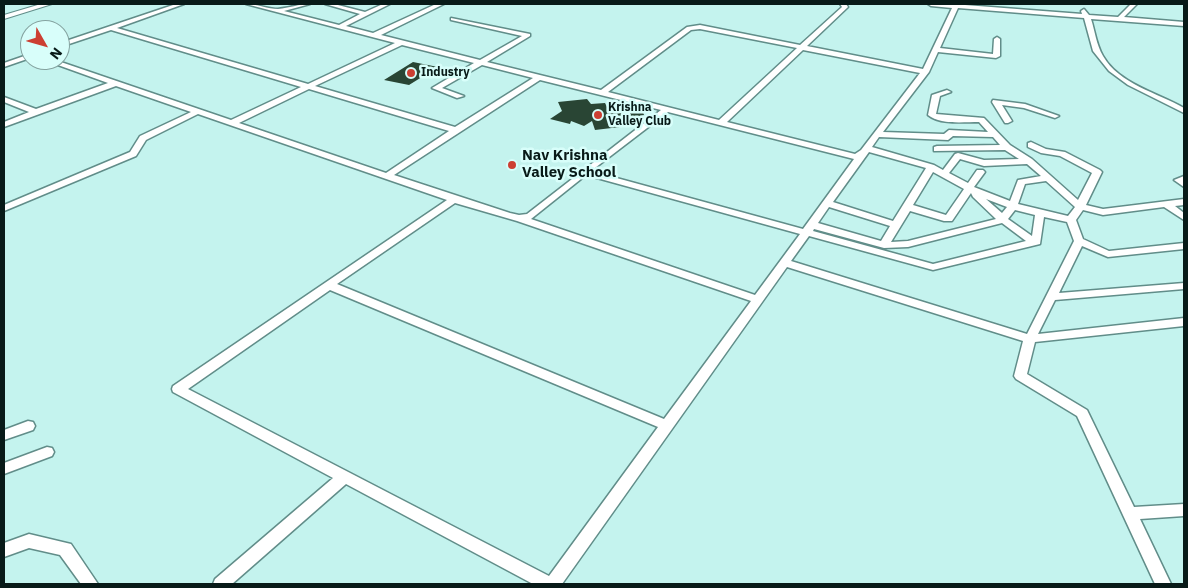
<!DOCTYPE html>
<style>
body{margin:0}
#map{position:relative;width:1188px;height:588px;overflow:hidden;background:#c4f3ee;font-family:"IBM Plex Sans",sans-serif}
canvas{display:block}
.frame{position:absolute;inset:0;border:5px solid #081a18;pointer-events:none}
.north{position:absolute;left:20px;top:20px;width:50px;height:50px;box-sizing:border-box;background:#d8fefa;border:1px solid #85a3a0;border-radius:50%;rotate:128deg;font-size:14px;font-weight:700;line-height:20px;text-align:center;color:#081a18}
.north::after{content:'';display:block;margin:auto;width:18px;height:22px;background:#cc3f32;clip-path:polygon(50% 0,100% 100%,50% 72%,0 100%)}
</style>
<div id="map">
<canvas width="1188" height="588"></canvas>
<div class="frame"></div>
<div class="north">N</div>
</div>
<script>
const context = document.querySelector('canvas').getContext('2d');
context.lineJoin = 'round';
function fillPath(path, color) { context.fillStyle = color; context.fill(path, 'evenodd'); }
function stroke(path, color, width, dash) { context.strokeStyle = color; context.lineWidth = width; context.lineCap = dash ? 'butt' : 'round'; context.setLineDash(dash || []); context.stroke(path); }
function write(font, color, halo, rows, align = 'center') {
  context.font = font + ' "IBM Plex Sans",sans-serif'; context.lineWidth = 5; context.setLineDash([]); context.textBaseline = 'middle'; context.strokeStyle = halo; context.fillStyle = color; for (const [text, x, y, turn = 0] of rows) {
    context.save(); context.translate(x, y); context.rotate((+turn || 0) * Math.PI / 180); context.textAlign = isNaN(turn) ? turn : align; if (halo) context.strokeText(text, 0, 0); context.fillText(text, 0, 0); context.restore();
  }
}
const building = new Path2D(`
 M413,62L438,67L409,85L384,80Z
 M587,99L591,104L605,103L607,107L625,106L629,112H643L644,115L627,119L630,124L618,125L620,127L595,130L592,121L584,126L571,121L570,124L550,119L562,111L558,102Z`);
const minor = new Path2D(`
 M176,4H184L117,28L308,84L395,43L246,4C257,4 268,9 278,9C289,8 299,4 310,4L284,11L339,25L360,14L325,4H334L365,12L383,4H390L346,26L373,33L436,4H444L381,35L480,60L522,36L451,20V18L530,34V36L487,62L601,90L687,27L700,25L800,45L842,7L840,4H846L848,7L807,46L923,69L952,8L931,6L928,4H952L1082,14L1081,11L1084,9L1089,15L1118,17L1131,4H1137L1124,17L1184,22V26L1091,19C1095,31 1096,44 1103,56C1119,84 1158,93 1184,108V113L1128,85L1109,71L1093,51L1084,18L958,8L940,48L993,54L994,39L997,37L1000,39V56L996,58L938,52L929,72L883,132L944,134L949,130L988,132L979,122C963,122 940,125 928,115L932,95L947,90L951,92L940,96L936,114L984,118L1010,145L1032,159L1078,200L1092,173L1060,156L1041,153L1028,147V143L1031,142L1046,149L1065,152L1100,170L1102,172L1086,205L1103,209L1184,199V205L1175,206L1184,213V220L1164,207L1103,215L1083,210L1076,220L1083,239L1109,251L1184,243V249L1108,257L1082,246L1059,293L1184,283V289L1055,300L1038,334L1184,318V326L1035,342L1027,374L1087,410L1134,507L1184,504V516L1140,519L1171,584H1155L1077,416L1016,379L1014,376L1023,341L787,267L562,584H533L346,484L232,584H213L215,579L333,478L173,392L172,389L173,386L447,200L198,114L146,140L136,156L4,211V205L130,152L140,136L191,112L116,86L4,127V122L29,112L4,102V97L36,109L108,83L44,60H55L231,120L301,87L111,30L60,47V43ZM700,29L797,48L719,120L608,92L691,30ZM402,45L474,63L432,88L457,98L464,96L442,88L482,65L533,78L455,127L315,86ZM803,50L920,73L861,150L855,154L727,122ZM540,80L661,110L527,214L519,215L510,213L394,175ZM309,89L449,131L386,173L239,123ZM668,112L854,159L803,229L591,171ZM953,136L993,137L1000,145L937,146L934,147V151L1005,150L1019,159L984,160L958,153L955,154L943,170L934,165L872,147L879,137L948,140ZM869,152L926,168L893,221L833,202ZM960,159L984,166L1027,164L1041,176L1018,180L1010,201L974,187L985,172L983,170H977L968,183L949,173ZM933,172L964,189L946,215L913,205ZM586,175L800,234L755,295L531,219ZM1046,181L1075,207L1068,216L1018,204L1025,184ZM971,193L973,197L996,219L908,241L891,242L910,211L944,221H952ZM986,199L1007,207L1002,213ZM455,203L517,221L751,301L664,419L337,284ZM829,207L890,226L881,241L818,223ZM1015,210L1035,215L1032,236L1008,219ZM1044,217L1067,222L1074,241L1027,334L791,261L809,236L933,270L1040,244ZM1002,223L1026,241L933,264L813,231L814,229L884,248L908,247ZM330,290L658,427L549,576L188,389Z
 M30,54V58L4,67V63Z
 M993,100L1025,104L1059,116L1055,118L1024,108L1002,105L1012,121L1008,123H1005L992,102Z
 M1184,176V187L1174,180Z
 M28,421L33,422L35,426L33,430L4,440V430Z
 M47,447L52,448L54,452L52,456L4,474V463Z
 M29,534L71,544L98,584H81L60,555L29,548L4,557V543Z`);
const major = new Path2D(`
 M41,4H52L4,19V15Z`);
const markers = [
 [411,73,5,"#cc3f32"],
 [598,115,5,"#cc3f32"],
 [512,165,5,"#cc3f32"]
];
const farPoinames = [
 ["Industry",421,73],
 ["Krishna",608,108],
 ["Valley Club",608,122]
];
const poiNames = [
 ["Nav Krishna",522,156],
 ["Valley School",522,173]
];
fillPath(building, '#294534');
stroke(minor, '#618d89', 3);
stroke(major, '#618d89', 2);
fillPath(minor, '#fff');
fillPath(major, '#fff');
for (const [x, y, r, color] of markers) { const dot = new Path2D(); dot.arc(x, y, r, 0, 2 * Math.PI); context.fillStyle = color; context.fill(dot); stroke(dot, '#d8fefa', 2); }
write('bold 12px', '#081a18', '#d8fefa', farPoinames, 'left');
write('bold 15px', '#081a18', '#d8fefa', poiNames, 'left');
</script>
